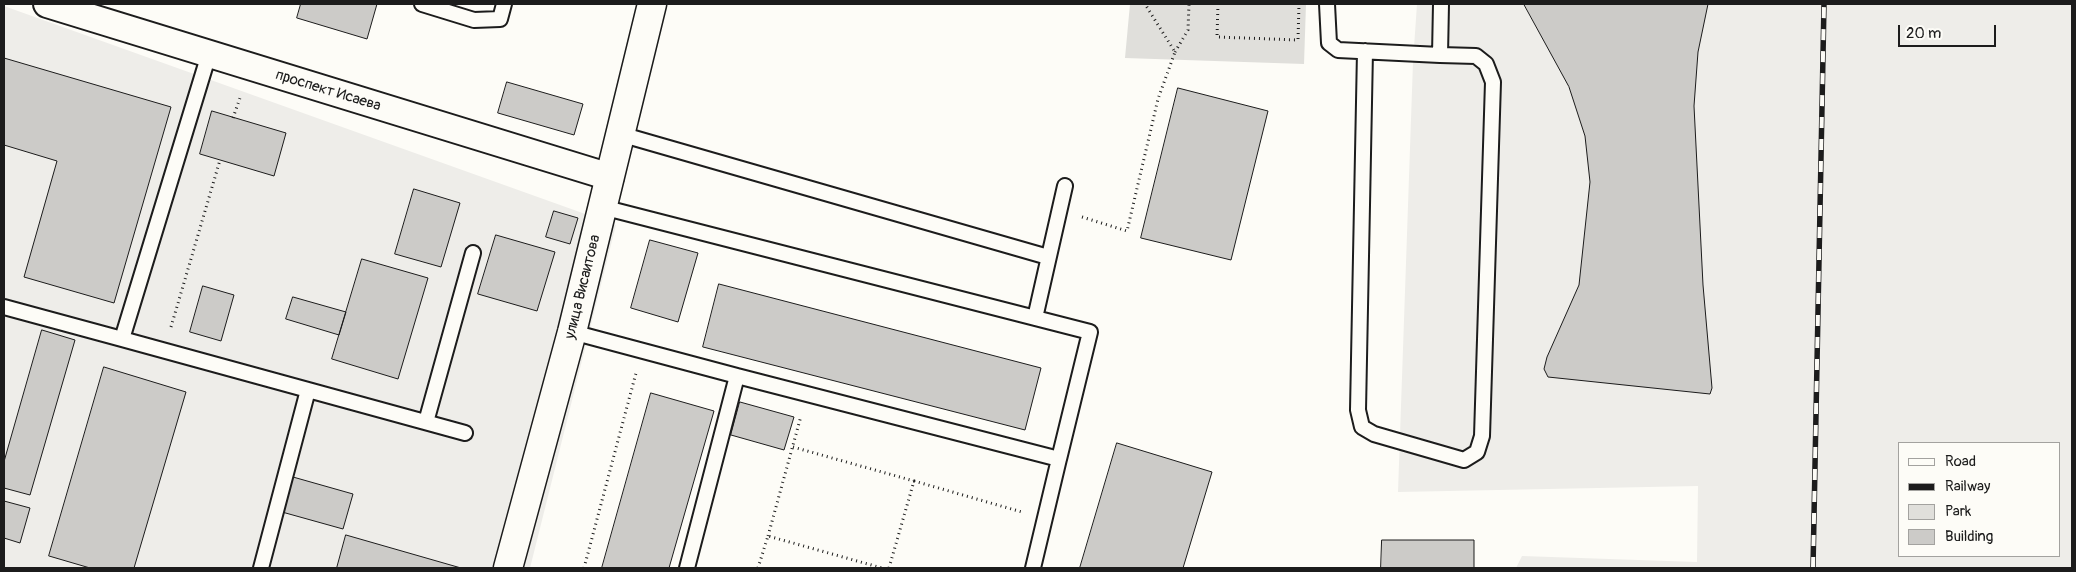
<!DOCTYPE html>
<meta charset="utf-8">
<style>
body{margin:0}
#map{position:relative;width:2076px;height:572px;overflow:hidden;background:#fdfcf7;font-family:Pangolin,sans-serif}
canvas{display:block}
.frame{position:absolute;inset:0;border:5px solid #1c1c1c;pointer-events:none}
.legend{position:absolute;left:1898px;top:442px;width:162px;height:115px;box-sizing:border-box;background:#fdfcf7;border:1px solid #a3a29f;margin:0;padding:6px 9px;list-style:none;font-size:15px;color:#1c1c1c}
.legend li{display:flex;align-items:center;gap:10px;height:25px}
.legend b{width:25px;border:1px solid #a3a29f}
.scale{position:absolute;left:1898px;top:25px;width:98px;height:22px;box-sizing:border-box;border:2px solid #1c1c1c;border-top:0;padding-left:6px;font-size:15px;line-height:18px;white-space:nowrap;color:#1c1c1c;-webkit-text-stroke:4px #fdfcf7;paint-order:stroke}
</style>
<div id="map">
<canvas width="2076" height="572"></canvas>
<div class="frame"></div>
<ul class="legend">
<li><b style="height:6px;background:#fdfcf7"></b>Road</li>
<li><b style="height:6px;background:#1c1c1c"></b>Railway</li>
<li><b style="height:14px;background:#e0dfdb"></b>Park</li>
<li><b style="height:14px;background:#cccbc8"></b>Building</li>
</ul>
<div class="scale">20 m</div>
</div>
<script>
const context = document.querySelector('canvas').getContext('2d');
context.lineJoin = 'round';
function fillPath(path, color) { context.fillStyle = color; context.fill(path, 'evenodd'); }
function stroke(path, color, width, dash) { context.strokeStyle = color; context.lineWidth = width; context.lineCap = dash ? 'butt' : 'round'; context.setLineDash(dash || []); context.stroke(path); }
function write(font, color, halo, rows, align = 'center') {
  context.font = font + ' Pangolin,sans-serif'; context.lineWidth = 4.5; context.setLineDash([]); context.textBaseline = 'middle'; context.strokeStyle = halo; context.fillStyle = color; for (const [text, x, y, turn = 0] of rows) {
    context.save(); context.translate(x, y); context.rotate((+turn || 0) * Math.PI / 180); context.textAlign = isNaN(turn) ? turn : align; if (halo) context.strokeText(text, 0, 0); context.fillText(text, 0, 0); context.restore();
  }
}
const built = new Path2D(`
 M1417,4H2072V568H1516L1522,556L1697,562L1698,486L1398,492L1413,62ZM1900,443H2060V556H1900Z
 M4,6L616,225L530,568H4Z`);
const green = new Path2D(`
 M1130,4H1306L1304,64L1125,58Z`);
const building = new Path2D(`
 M301,4H377L367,39L297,18Z
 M1524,4H1708L1698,52L1694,106L1703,285L1712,388L1710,394L1548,377L1544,369L1547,357L1579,285L1590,182L1585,136L1569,87Z
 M4,58L171,107L114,303L24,277L57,161L4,145Z
 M507,82L583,104L574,135L498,113Z
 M1178,88L1268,111L1231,260L1141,238Z
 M212,111L286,133L274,176L200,154Z
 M414,189L460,203L441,267L395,254Z
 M554,211L578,218L570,244L546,237Z
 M496,235L555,252L537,311L478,294Z
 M650,240L698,253L678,322L631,308Z
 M362,259L428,278L398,379L332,359Z
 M719,284L1041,368L1025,430L703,347Z
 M203,286L234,295L221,341L190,332Z
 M293,297L346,312L339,335L286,319Z
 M42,330L75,340L30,495L4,488V462Z
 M104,367L186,392L134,568H90L49,556Z
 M651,393L714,411L669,568H602Z
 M740,402L794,417L784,450L731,435Z
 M1117,443L1212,472L1183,568H1080Z
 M293,477L353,494L343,529L282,512Z
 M4,501L30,508L20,543L4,538Z
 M346,535L461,568H337Z
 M1382,540H1474V568H1381Z`);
const path = new Path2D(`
 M1218,4L1217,37L1298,40L1299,4
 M1175,52L1188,30L1189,4
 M233,118L241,95
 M1082,217L1127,231L1158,99L1175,52L1145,4
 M171,327L220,160
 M793,447L914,481L889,568
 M914,481L1022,512
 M768,536L801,416
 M584,568L636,373
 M758,568L768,536L882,568`);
const service = new Path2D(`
 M422,4L474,20L500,19L504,4
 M1327,4L1329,43L1338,50L1440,55
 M1365,51L1358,410L1362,427L1374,434L1464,460L1477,452L1482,436L1493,82L1486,64L1476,56L1440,55L1441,4
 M209,54L122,339L465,433
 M620,134L1048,257
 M602,207L1090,332L1059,459L737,376
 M4,307L122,339
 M1035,318L1065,186
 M572,332L737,376L687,568
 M426,422L473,253
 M261,568L308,390
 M1033,568L1059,459`);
const minor = new Path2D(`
 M47,4L610,177`);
const secondary = new Path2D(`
 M508,568L572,332L652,4`);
const rail = new Path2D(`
 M1813,568L1824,4`);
const streetNames = [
 ["проспект Исаева",328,91,17],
 ["улица Висаитова",583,287,-76]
];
fillPath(built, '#eeede9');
fillPath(green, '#e0dfdb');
fillPath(building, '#cccbc8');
stroke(building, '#1c1c1c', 1);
stroke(service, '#1c1c1c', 18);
stroke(minor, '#1c1c1c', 30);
stroke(secondary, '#1c1c1c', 31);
stroke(path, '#1c1c1c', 3, [1, 4]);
stroke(service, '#fdfcf7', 14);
stroke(minor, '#fdfcf7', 26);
stroke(secondary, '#fdfcf7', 28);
stroke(rail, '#1c1c1c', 5.5);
stroke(rail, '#fdfcf7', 4, [11]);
write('15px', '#1c1c1c', '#fdfcf7', streetNames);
</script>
